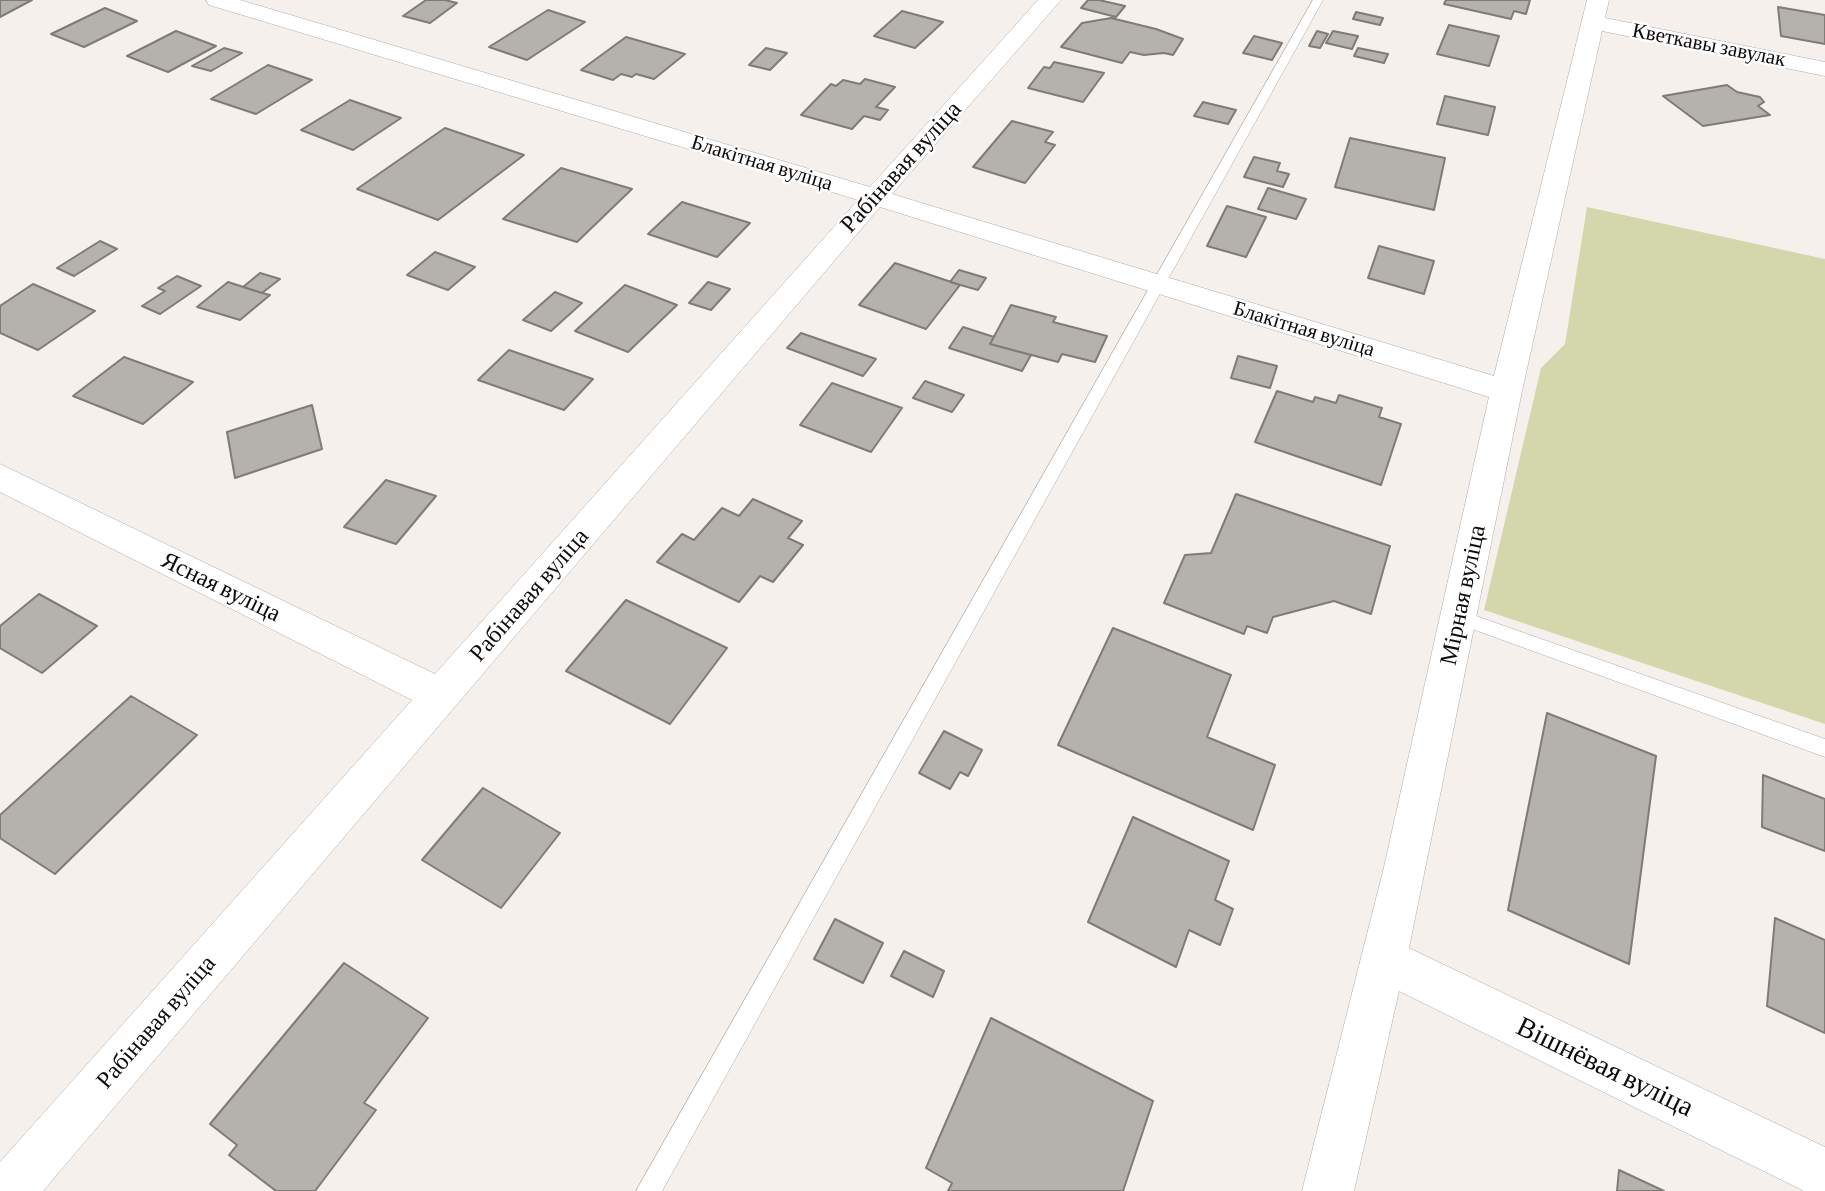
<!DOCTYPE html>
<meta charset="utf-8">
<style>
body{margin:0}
canvas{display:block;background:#f6f0ed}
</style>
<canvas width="1825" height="1191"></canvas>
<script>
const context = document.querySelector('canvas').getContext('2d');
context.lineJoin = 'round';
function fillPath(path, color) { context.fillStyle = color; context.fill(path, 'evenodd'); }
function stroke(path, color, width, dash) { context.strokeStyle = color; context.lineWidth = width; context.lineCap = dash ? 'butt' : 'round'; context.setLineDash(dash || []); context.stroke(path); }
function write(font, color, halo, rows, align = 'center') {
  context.font = font + ' "Crimson Pro",serif'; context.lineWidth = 5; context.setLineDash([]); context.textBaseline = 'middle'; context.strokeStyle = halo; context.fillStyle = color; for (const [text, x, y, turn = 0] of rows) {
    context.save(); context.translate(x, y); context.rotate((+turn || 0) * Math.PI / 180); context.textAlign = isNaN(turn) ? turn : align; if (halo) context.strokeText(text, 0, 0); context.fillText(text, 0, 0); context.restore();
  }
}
const green = new Path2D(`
 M1587,207L1825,259V724L1484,610L1541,368L1565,344Z`);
const building = new Path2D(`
 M0,0H32L0,17Z
 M426,0H445L457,3L430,23L403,16Z
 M1088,0H1099L1125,6L1116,17L1081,8Z
 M1446,0H1530L1526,14L1514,11L1511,19L1444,4Z
 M1778,7L1825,15V44L1781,36Z
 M105,8L137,21L84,47L51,34Z
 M548,10L585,22L527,60L489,47Z
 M902,11L943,22L915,48L874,36Z
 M1356,12L1383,18L1380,25L1353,19Z
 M1111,18L1156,29L1183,39L1173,55L1164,53L1144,55L1130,52L1122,63L1061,47L1082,23Z
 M1449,25L1499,36L1489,66L1437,54Z
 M176,31L216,46L168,72L127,56Z
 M1317,31L1328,34L1320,48L1309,46Z
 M1333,31L1358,36L1352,49L1326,43Z
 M1254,36L1282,43L1272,60L1243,53Z
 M626,37L685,54L654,79L636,74L632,77L621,74L613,80L581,70Z
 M224,48L242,53L211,71L192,66Z
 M766,48L787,53L770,70L749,65Z
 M1358,48L1388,54L1384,63L1354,56Z
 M1054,62L1104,73L1083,102L1028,88L1044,67L1050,68Z
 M268,65L312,80L256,114L211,99Z
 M865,79L895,87L876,107L888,110L880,120L864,116L852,129L801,115L831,84L836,86L843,80L860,84Z
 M1727,85L1737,92L1760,97L1764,102L1758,106L1770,115L1703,126L1663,96Z
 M1445,96L1495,107L1488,135L1437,124Z
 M350,100L401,118L353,150L301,130Z
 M1203,102L1236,110L1228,124L1194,116Z
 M1012,121L1053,132L1045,142L1055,145L1025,183L973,167Z
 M445,128L524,155L438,220L357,189Z
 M1350,138L1445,158L1434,210L1335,187Z
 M1254,157L1280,163L1277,171L1289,174L1283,187L1244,177Z
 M561,168L632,189L577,242L503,219Z
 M1268,188L1306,199L1296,219L1258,209Z
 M682,202L750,223L717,257L648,234Z
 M1227,206L1266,217L1246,257L1207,246Z
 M100,241L117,249L74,276L57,268Z
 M1379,246L1434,261L1424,294L1368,278Z
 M435,252L475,267L448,290L407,275Z
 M895,263L960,285L926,329L859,305Z
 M959,270L986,278L978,290L950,282Z
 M260,273L280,279L262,293L243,287Z
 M177,276L201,286L160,314L142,306L165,291L158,288Z
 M228,282L262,293L270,295L240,320L197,307Z
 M708,282L730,289L711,310L689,303Z
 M33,284L95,311L38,350L0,333V306Z
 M625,285L677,305L628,352L575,331Z
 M555,292L582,303L551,331L523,320Z
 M1011,305L1056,317L1053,322L1107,336L1095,362L1062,354L1058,362L990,344Z
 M963,327L994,337L990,344L1031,355L1022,371L949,348Z
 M801,333L876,359L863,376L787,348Z
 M509,350L593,379L564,410L478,380Z
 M1238,356L1277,366L1270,388L1231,378Z
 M124,357L193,382L143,424L73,396Z
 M925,381L964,395L952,412L913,398Z
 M832,383L902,408L871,452L800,425Z
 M1277,391L1313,402L1315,397L1336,403L1339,395L1382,408L1379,417L1401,424L1381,485L1255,442Z
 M312,405L322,449L235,478L227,432Z
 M386,480L436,496L396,544L344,527Z
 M1236,494L1390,546L1371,614L1334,601L1273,617L1267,633L1247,626L1244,634L1164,603L1185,555L1211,553Z
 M753,499L802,521L788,538L803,545L773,582L760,576L739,602L657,562L682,534L694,540L722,508L739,516Z
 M39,594L97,626L42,673L0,648V626Z
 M626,600L727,648L670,724L566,671Z
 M1113,628L1231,675L1207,737L1275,765L1253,830L1058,745Z
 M131,696L197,735L55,874L0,838V815Z
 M1547,713L1656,756L1629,964L1508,910Z
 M944,731L982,750L968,776L960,772L950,789L919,773Z
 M1763,775L1825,799V851L1762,827Z
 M483,788L560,833L501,908L422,860Z
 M1133,817L1229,861L1215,900L1233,909L1220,945L1189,930L1176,967L1088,922Z
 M1775,918L1825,940V1033L1767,1006Z
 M835,919L883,943L863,983L814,959Z
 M904,951L944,971L933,997L891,976Z
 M344,963L428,1018L364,1103L376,1110L315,1191H276L229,1155L237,1145L210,1124Z
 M991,1018L1153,1101L1123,1191H948L952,1183L926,1168Z
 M1619,1170L1664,1191H1617Z`);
const service = new Path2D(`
 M1313,0H1323L662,1191H636Z
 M1459,610L1825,739V757L1453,622L1450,617L1453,612Z`);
const minor = new Path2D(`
 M206,0H240L870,187L1038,0H1061L892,194L1494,376L1587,0H1609L1605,18L1825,62V76L1602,31L1522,391L1409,948L1825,1147V1191H1804L1399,991L1354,1191H1302L1384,867L1489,397L880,207L43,1191H0V1162L412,700L0,492V464L435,674L858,200L209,5Z`);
const farStreetnames = [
 ["Кветкавы завулак",1709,45,11],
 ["Блакітная вуліца",762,163,17],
 ["Блакітная вуліца",1304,329,17]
];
const streetNames = [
 ["Рабінавая вуліца",901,167,-48],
 ["Ясная вуліца",221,587,26],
 ["Рабінавая вуліца",529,595,-49],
 ["Мірная вуліца",1463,595,-78],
 ["Рабінавая вуліца",156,1022,-49]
];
const nearStreetnames = [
 ["Вішнёвая вуліца",1605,1067,26]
];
fillPath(green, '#d4d7ac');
fillPath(building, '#b5b1ad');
stroke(building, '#7f7b77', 2);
stroke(service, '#b1aba8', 1);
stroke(minor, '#b1aba8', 1);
fillPath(service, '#fff');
fillPath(minor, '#fff');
write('21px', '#0d0b0a', '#fff', farStreetnames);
write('24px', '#0d0b0a', '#fff', streetNames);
write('28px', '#0d0b0a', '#fff', nearStreetnames);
</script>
